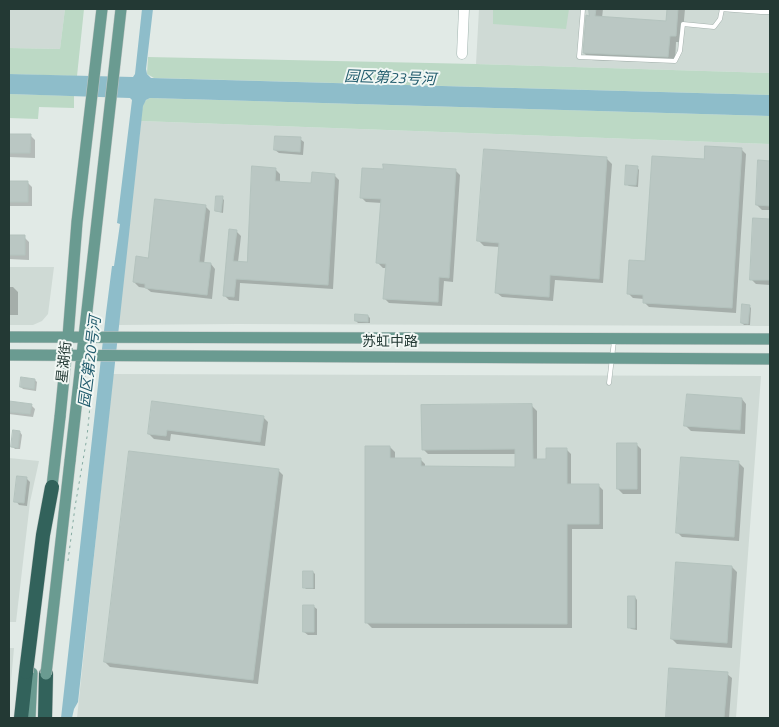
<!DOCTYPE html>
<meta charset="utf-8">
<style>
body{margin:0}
#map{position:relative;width:779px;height:727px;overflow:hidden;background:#e1eae6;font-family:"Titillium Web",sans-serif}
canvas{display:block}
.frame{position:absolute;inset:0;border:10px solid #233934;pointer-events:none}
</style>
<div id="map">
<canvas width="779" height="727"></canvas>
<div class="frame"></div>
</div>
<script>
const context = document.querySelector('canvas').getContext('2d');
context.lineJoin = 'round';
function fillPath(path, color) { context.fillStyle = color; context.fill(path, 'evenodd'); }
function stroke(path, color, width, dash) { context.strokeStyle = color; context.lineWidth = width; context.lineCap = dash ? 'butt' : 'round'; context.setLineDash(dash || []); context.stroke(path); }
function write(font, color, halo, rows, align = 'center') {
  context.font = font + ' "Titillium Web","Noto Sans SC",sans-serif'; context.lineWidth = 4; context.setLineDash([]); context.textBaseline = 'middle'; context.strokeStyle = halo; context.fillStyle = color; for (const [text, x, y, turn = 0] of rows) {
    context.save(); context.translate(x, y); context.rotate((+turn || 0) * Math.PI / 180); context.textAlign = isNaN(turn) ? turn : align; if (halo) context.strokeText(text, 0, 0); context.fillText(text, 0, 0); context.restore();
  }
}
const built = new Path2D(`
 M9,9H65L60,49L9,48Z
 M479,9H770V73L476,64Z
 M141,121L770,144V326L237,324L118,325Z
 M9,267H54L48,314L42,321L33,325H9Z
 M113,374L761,376L736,718H77Z
 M9,458L39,461L30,502L16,622H9Z
 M9,648H14L9,704Z`);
const green = new Path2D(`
 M65,9H84L77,76L9,74V48L60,49Z
 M493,9H569L566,29L493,24Z
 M148,57L476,64L770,73V95L154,78L147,74Z
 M9,94L74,96V108L39,107L38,119L9,118Z
 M150,98L770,116V144L141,121C142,113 141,101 150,98Z`);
const water = new Path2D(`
 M142,9H153L146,69L147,74L151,78L770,95V116L150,98L146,100L143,106L78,702L74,709L72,718H61L106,313L112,266H114L120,224L117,223L132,100L130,98L9,94V74L133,77L135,74Z`);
const shadow = new Path2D(`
 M590,9H603L602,18L668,23L669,9H690H685L682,42H676L675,63L591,60L584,53Z
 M9,135H30L35,140V158L9,157Z
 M300,139L304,142L303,155L279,153L275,150Z
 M741,149L746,154L736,313L649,307L644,302V299L633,298L628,293L706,160Z
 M607,159L612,164L603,283L555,280L553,301L502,297L497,293L500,247L484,246L479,241Z
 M759,162H770V210H762L757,205Z
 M637,167L639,170L638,187L629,186L626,184Z
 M275,169L280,174V183L313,185L334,175L339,180L333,289L240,283L239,301L229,300L224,295L236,231L241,236L238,262L248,263Z
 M455,170L460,175L453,282L444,281L442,306L389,303L384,298L387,268H383L378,263L382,203L366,202L361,197Z
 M9,182H27L32,187V206H9Z
 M222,198L224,200L223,213L216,211Z
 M205,206L210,211L204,264H211L215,269L212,299L151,292L146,288L139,287L134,282L149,260Z
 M754,219L770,220V285L756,284L751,279Z
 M9,237H24L29,242V260L9,259Z
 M9,287H13L18,292V315H9Z
 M749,306L751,308L750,325H744L742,323Z
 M368,316L370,318V323H358L356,321Z
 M35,380L37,382L36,391L23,389L21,387Z
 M742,399L746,404L745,434L691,431L686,426Z
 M9,402L31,405L35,409L33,417L9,414Z
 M153,402L263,417L268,422L265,446L171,434L170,441L154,439L149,434Z
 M532,406L537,411V460H547L566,449L571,454V485H598L603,490V529H572V628H372L367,623L390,447L395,452V459H420L425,464V468H516V454H428L423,449Z
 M20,432L22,435L20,449H15L13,447Z
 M636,444L641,449V494H623L618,489Z
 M683,459L739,463L744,468L739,541L682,537L677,532Z
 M278,470L283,475L258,684L110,667L105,662Z
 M26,478L30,482L27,506L19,505L16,501Z
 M732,567L737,572L732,648L677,644L672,639Z
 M313,572L315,574V589H306L304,587Z
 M635,597L637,600V630L631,629L629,627Z
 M313,606L317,609V635H308L304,632Z
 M670,669L727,674L732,678L729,718H667Z`);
const building = new Path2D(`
 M589,9H596L595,16L666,21L667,9H678L676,36H670L668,57L583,53L586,15L589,16Z
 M9,134H31L30,153H9Z
 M275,136L301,137L300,152L274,150Z
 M705,146L742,148L732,308L643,303V295L627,294L629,260L645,261L652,156L704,159Z
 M484,149L607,157L599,279L550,275L549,297L495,293L499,243L477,241Z
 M758,160L770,161V206L756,205Z
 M383,164L456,169L449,278L439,277L438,302L383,299L386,264L376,263L381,199L360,198L362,168L383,169Z
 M626,165L638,166L636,185H625Z
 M252,166L276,168L275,181L311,183L312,172L335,174L328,285L236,279L234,297L223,296L229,229L237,230L233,261L247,262Z
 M9,181H28V202H9Z
 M216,196H223L221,212L215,211Z
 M155,199L206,205L199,262L211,263L207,295L145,288V284L133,282L136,256L148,258Z
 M753,218L770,219V280H750Z
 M9,235H25V255H9Z
 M742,304L750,305L748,324L741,323Z
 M355,314L368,315V322L355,321Z
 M21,377L35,379L34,389L20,387Z
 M687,394L742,398L740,430L684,426Z
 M9,401L32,404L30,414L9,412Z
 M152,401L264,416L260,442L167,430L166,436L148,434Z
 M532,404L533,459H546V448H567V484H599V524H567V624L365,623V446H390V458H421V466L515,467V449L422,450L421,405Z
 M13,430L20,431L18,448L11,447Z
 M617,443H637V489H617Z
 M129,451L279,469L253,680L104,662Z
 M681,457L739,461L734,537L676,533Z
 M17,476L27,477L24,503L14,502Z
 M676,562L732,566L727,643L671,639Z
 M303,571H313V588H303Z
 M628,596H635V628H628Z
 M303,605H314V632H303Z
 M669,668L728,672L724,718H666Z`);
const path = new Path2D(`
 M68,561L75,507L87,437L94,364`);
const lane = new Path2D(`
 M583,9L579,57L675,61L680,51L683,24L714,27L720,19L722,9
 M721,9L761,12
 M762,9L761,12H770
 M609,383L614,341`);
const secondary = new Path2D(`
 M462,54L464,9`);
const primary = new Path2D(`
 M9,337L770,339
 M9,355L770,359
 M60,417L68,337L77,222L102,9
 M70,461L121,9
 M30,718L32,673`);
const highway = new Path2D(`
 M21,718L26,672
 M45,718L46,674`);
const primaryBridge = new Path2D(`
 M51,495L60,417
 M46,674L70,461`);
const highwayBridge = new Path2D(`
 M26,672L43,535L52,487`);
const streetNames = [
 ["苏虹中路",390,343],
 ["星湖街",65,362,-84]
];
const waterNames = [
 ["园区第23号河",390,79,2],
 ["园区第20号河",91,362,-83]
];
fillPath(built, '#cfdad5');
fillPath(green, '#bcd9c5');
fillPath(water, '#8ebdca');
fillPath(shadow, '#0003');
fillPath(building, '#bac7c3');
stroke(building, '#b4c3be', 1);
stroke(lane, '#a4b1ad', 5);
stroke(secondary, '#a1b4af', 11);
stroke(primary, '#bdc4c2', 12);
stroke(highway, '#bdc4c2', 15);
stroke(path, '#84aaa1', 1, [2.5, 4]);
stroke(lane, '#fff', 4);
stroke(secondary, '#fff', 10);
stroke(primary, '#6a9b91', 11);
stroke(highway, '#32625b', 14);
stroke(primaryBridge, '#bdc4c2', 12, []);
stroke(highwayBridge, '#bdc4c2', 15, []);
stroke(primaryBridge, '#6a9b91', 11);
stroke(highwayBridge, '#32625b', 14);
write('14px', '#233934', '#f1f7f4', streetNames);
write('italic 15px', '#235d6e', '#f1f7f4', waterNames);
</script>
